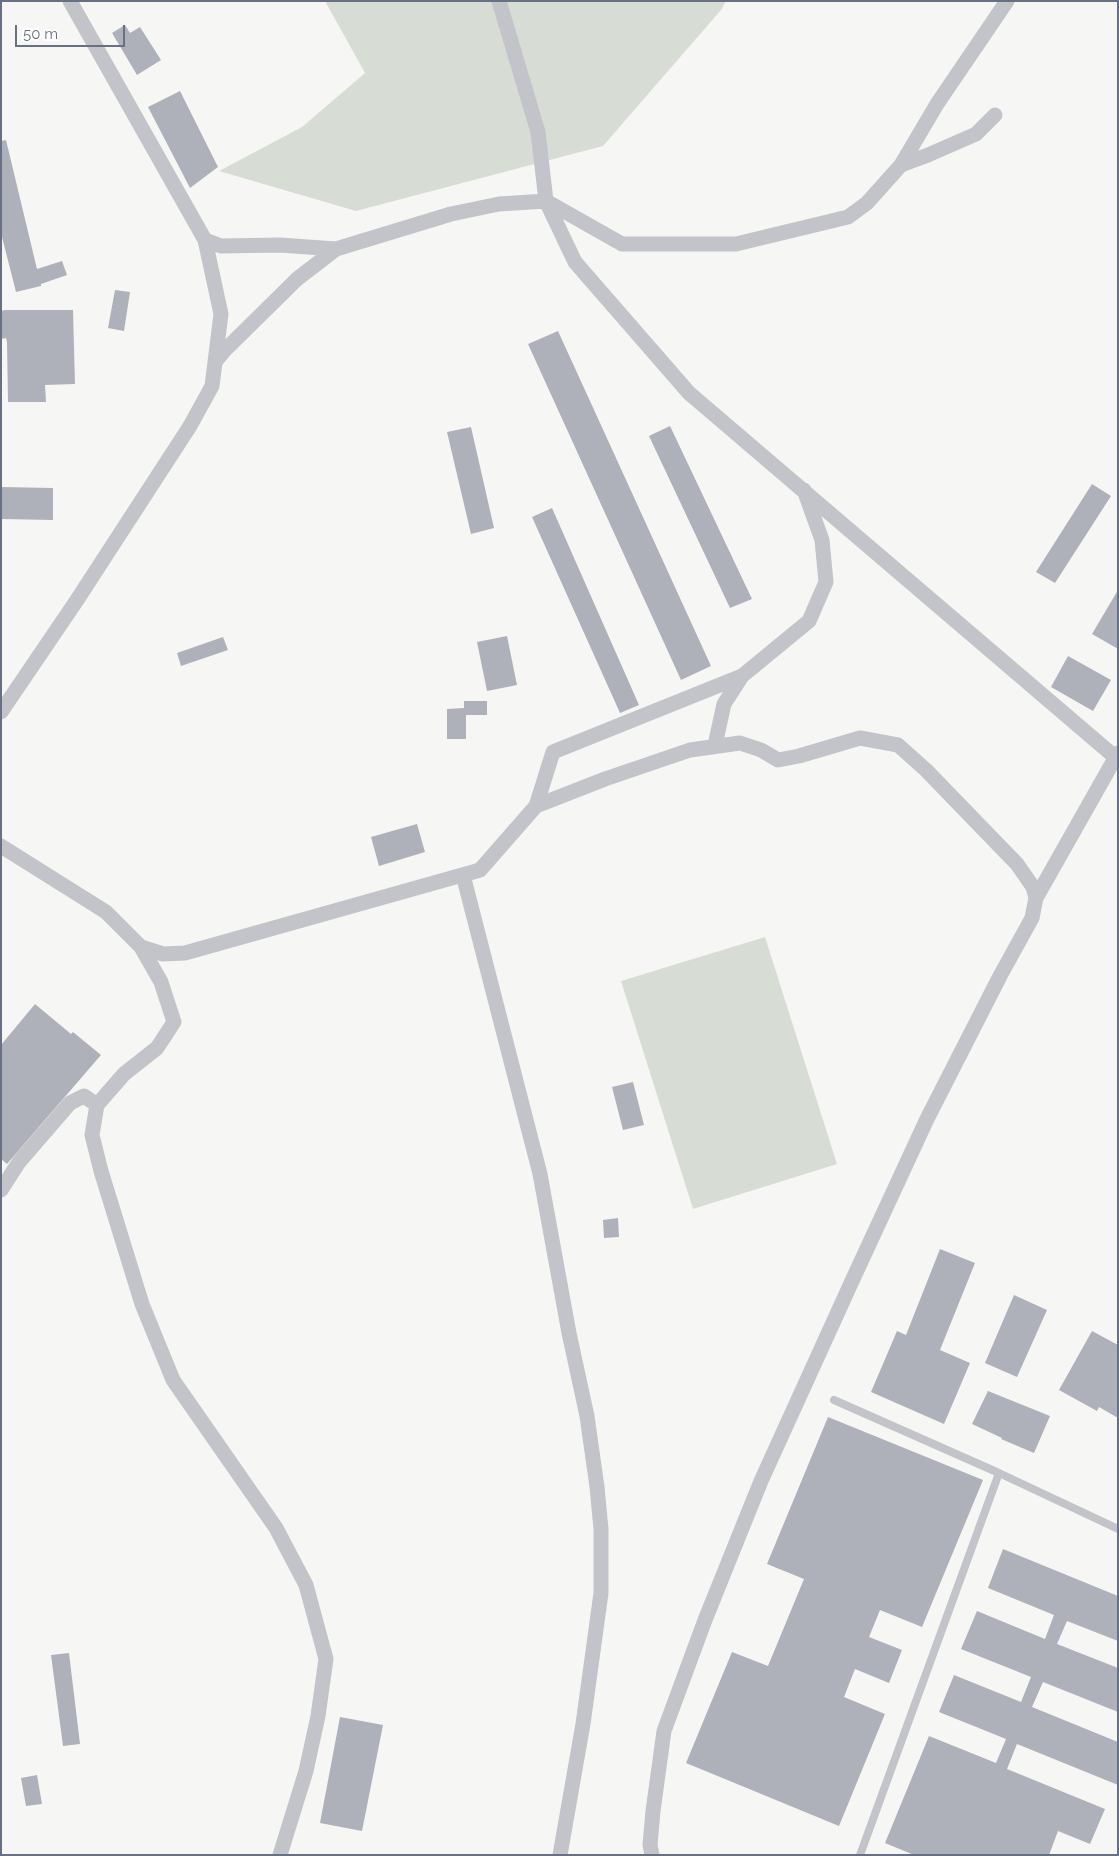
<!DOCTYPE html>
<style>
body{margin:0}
#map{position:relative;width:1119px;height:1856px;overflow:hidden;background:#f6f7f4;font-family:Raleway,sans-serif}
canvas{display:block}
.frame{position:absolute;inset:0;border:2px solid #687083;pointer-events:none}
.scale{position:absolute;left:15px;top:25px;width:110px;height:22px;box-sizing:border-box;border:2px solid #687083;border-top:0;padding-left:6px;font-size:15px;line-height:18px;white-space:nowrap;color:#687083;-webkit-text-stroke:4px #fff;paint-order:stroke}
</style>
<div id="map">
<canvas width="1119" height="1856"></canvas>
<div class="frame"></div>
<div class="scale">50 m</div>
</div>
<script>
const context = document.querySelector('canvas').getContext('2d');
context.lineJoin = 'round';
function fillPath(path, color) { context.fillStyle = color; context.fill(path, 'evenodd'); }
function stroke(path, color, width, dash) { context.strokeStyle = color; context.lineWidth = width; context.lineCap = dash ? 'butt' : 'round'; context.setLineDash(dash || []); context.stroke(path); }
const green = new Path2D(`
 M325,1H726L721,10L603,146L356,211L219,171L302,127L365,73Z
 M765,937L837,1164L693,1209L621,981Z`);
const building = new Path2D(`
 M125,25L130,33L140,27L161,60L137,75L112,33Z
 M180,91L218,167L190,188L148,107Z
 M6,140L37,269L62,261L67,275L41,284V286L16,292L1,233V141Z
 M115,290L130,292L124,331L108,328Z
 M5,310H73L75,384L45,385L46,402H8L7,342L6,338L1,339V311Z
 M558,331L711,666L681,680L528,344Z
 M670,426L752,599L730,608L649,436Z
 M471,427L494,528L471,534L447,432Z
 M1092,484L1111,496L1055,583L1036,572Z
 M1,487L53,488V520L1,519Z
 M552,508L639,705L620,713L532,517Z
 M1118,590V649L1092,634Z
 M507,636L517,685L487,691L477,642Z
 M223,637L228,650L181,666L177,653Z
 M1068,656L1111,680L1093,711L1051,687Z
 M464,701H487V715H466V739H447V709L464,708Z
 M417,824L425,852L379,866L371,837Z
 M35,1004L71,1034L73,1032L101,1055L7,1164L1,1159V1045Z
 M633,1082L644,1125L623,1130L612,1087Z
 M618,1218L619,1237L604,1238L603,1220Z
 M940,1249L975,1263L940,1350L970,1363L944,1424L871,1392L897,1331L906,1335Z
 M1014,1295L1047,1310L1017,1377L985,1363Z
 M1092,1331L1118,1345V1418L1099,1407L1097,1411L1059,1390Z
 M988,1391L1050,1416L1034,1453L1001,1439L1002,1438L972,1424Z
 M828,1417L983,1480L922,1627L880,1610L869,1637L902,1650L889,1683L855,1669L844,1697L885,1714L839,1826L686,1763L732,1652L768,1666L804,1579L767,1564Z
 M1003,1549L1118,1596V1641L1067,1621L1057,1644L1118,1668V1712L1043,1682L1032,1707L1118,1742V1785L1017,1744L1007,1769L1105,1809L1090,1844L1058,1831L1049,1855H914L885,1843L929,1736L996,1763L1006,1739L939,1712L954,1675L1021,1702L1031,1677L961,1649L977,1611L1045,1639L1054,1615L988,1588Z
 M69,1653L80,1744L63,1746L51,1655Z
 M340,1717L383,1725L362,1831L320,1823Z
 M37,1775L42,1804L26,1806L21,1778Z`);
const service = new Path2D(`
 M834,1400L999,1473L1118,1529
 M860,1855L999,1473`);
const minor = new Path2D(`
 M499,1L538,132L546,201L575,262L689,393L1115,757
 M901,165L928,155L976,134L995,115
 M205,240L221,246L280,245L336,249
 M215,362L224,351L297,279L336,249L451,214L499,204L546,201L622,244H736L848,217L867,203L901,165L937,104L1007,1
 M1,712L77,600L190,426L212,386L221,314L205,240L70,1
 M715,745L724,704L742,676
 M536,806L553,752L742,676L809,621L826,582L822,540L804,490
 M1,846L106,912L141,947L161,982L174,1022L157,1048L124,1074L97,1105L92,1135L101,1171L142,1304L173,1380L276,1528L306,1585L326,1659L318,1716L306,1771L280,1855
 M463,875L540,1174L569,1333L587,1416L597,1487L601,1529V1593L583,1724L560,1855
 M1036,898L1118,753
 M141,947L163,954L185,953L480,870L536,806L605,779L690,750L740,743L761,750L778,760L799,756L860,738L898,745L926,770L1017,864L1033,887L1036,898L1032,918L1000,976L927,1119L852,1281L761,1481L705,1620L664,1731L653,1811L650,1845L652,1855
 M1,1190L19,1162L70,1103L84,1096L97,1105`);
fillPath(green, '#d7ddd5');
fillPath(building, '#aeb1b9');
stroke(service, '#c2c4c9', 8);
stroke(minor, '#c2c4c9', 15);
</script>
